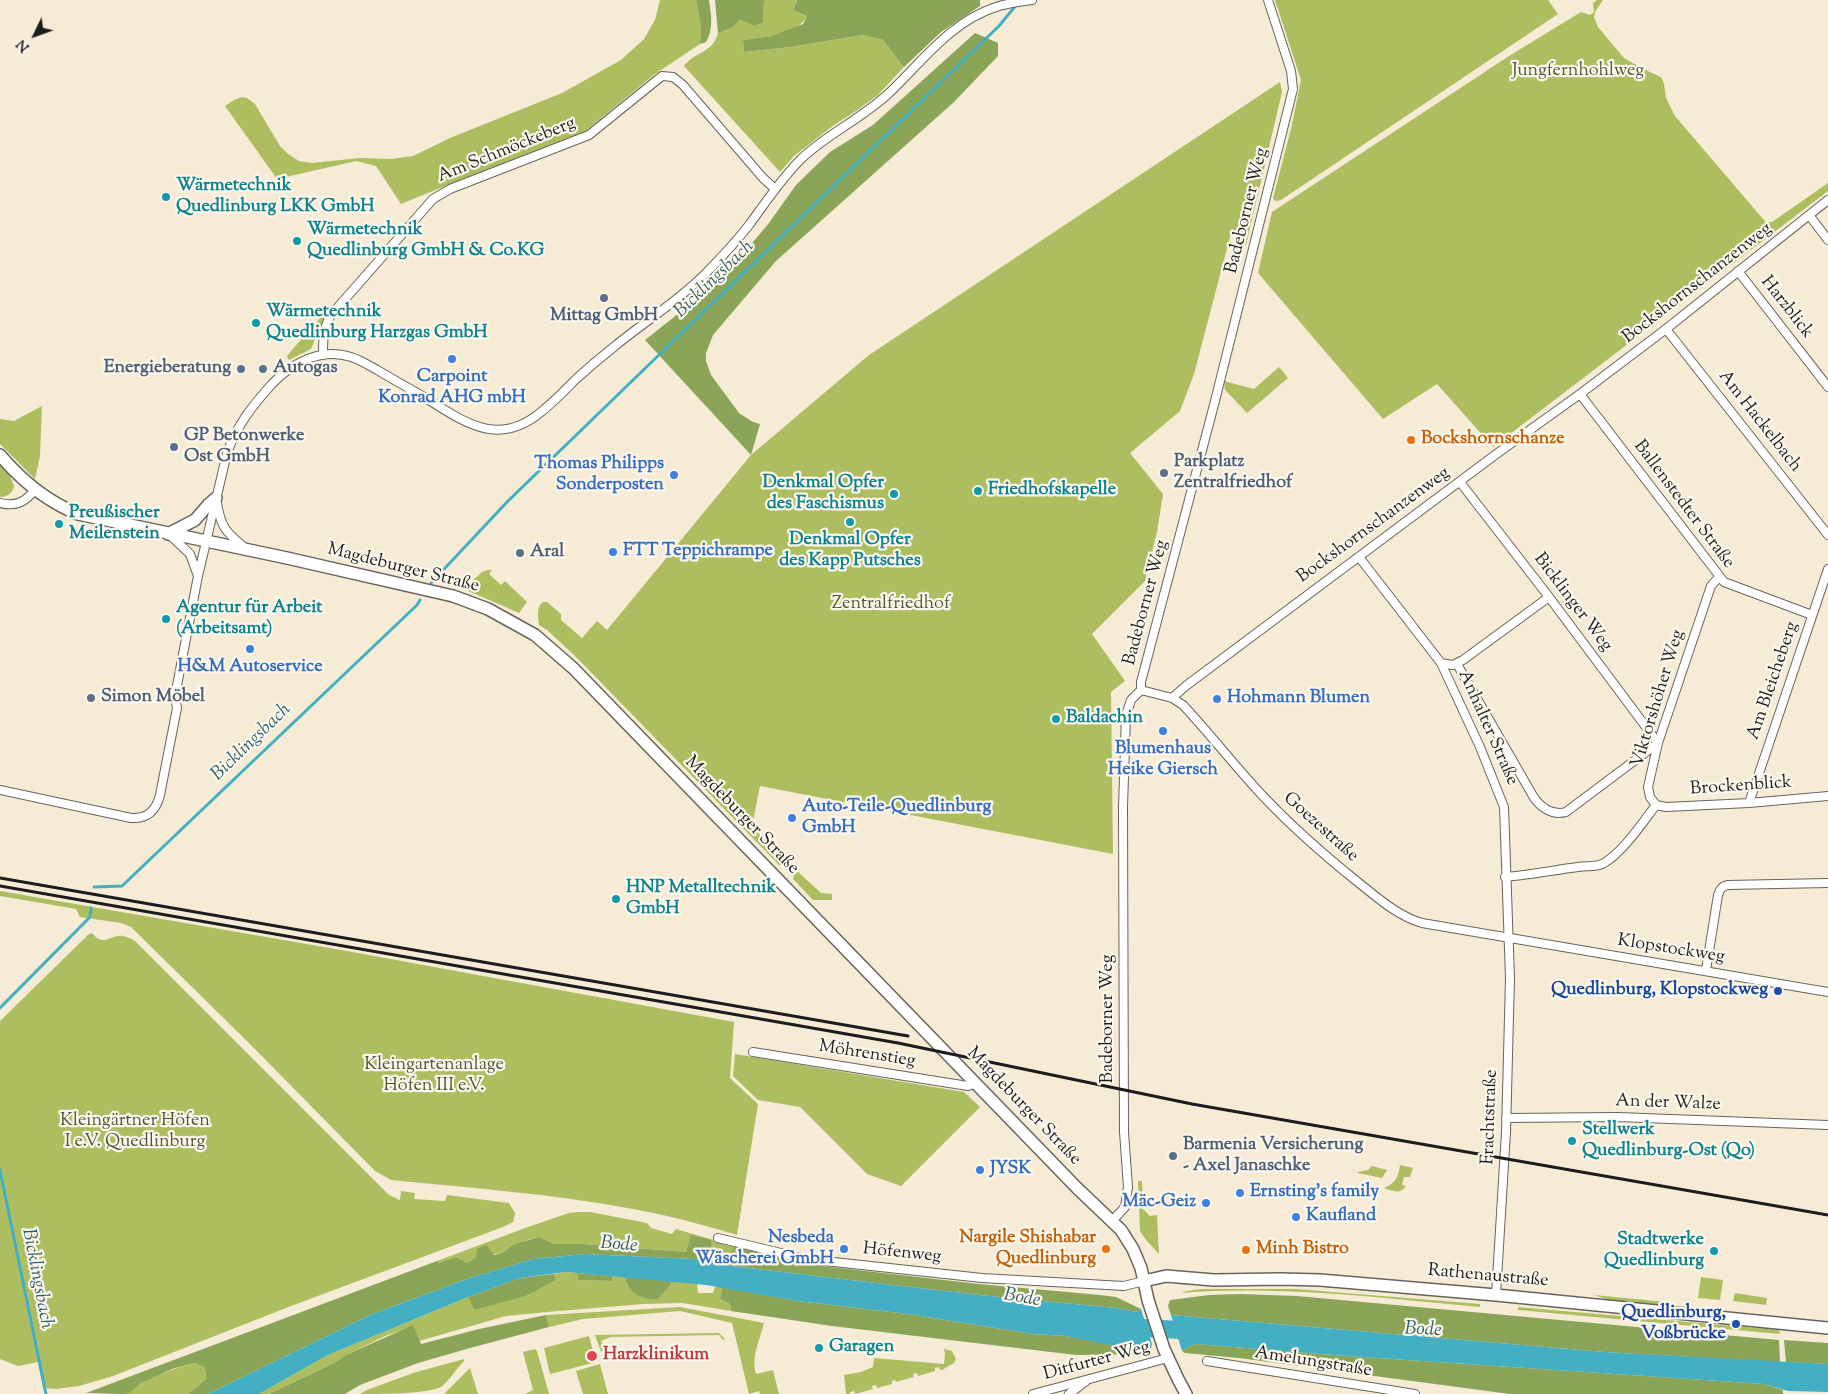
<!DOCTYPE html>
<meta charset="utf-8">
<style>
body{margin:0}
#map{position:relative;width:1828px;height:1394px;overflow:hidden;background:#f6ebd5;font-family:"Sorts Mill Goudy",serif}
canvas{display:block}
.north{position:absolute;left:10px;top:10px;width:50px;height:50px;-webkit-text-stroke:4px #fbf7ec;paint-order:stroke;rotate:228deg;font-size:14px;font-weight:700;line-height:20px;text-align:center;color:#1c1c1c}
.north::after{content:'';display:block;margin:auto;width:18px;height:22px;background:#1c1c1c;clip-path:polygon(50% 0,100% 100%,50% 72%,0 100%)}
</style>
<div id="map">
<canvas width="1828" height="1394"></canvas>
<div class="north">N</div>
</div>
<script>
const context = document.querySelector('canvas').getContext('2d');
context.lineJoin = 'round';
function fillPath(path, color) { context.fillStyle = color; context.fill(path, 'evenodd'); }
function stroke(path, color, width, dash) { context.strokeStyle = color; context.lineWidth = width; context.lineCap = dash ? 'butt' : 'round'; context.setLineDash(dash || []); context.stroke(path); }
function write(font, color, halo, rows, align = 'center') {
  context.font = font + ' "Sorts Mill Goudy",serif'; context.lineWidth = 4.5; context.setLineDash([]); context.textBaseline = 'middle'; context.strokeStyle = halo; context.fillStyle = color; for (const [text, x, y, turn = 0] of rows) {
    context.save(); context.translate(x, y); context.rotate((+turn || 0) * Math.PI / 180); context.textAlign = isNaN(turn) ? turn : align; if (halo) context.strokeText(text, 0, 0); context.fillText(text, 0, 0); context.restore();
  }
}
const green = new Path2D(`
 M660,0H696L701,27L700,44L655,74L583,133L450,184L401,204L376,166L356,161L277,179L225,106L234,100L242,97L247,98L255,104L280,146L288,154L299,161L312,163L360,158L391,159L413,156L450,138L562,93L621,60L644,39L655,20Z
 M764,0H797L793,10L807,16C796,36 763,37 743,40L744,52L791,47L863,35L883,40L904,67L878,95L856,111L834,125L794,156L780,172L684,66C694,52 713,53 718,33L732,28L740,20L754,26L763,23Z
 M1275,0H1548L1558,14L1281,200L1275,201L1273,198L1291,129L1301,80Z
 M1597,0H1603L1595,12L1594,17L1598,27L1624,58L1641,68L1661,77L1664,83L1666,98L1675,116L1763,219L1766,222H1772L1828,183V191L1493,447L1437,384L1383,419L1258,273L1272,212L1509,56L1581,12L1590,15L1594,12L1593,3Z
 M1280,82L1282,92L1246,245L1231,233L1194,374L1180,411L1130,453L1163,494L1157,532L1145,581L1092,634L1125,681L1111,692L1113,854L760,786L752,827L788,862L785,864L779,865L574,655L547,630L539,625C538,617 536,607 543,602H547L561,614V620L582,638L597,621L607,630L751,455L869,355Z
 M322,316L324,318L311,349L289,360L287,356L291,351Z
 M1279,367L1288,378L1247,413L1229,394L1225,390L1224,381L1254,389Z
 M42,406L40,456L35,479L0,444V419L14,421Z
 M0,465L10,476L14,486C13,493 7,497 0,497Z
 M488,570H492L489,574L501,585L505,581L525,600L527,602L519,613L464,589L482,572Z
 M795,869L821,893L832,894V900H813L793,879Z
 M0,891L347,951L734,1022L730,1078L758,1104L737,1235C703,1225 668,1215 633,1209C553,1194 472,1188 391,1180L375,1171L250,1044L131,927L121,923L80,917L76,909L0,896Z
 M92,933C108,952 111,925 135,941L389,1195L400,1200L401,1191L415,1193L414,1199L445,1201L447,1195L509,1203L515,1213L513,1222L503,1227L291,1306L113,1376L79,1386L56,1389L43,1388L38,1362L18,1366L0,1359V1021L89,934Z
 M735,1054L964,1092L980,1107L901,1186L867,1174L800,1107L758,1100L733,1076Z
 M1400,1165L1413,1168L1410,1177H1404L1402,1185L1406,1186C1400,1195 1393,1191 1384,1188C1395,1184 1399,1176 1400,1165Z
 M1372,1166L1387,1170L1382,1178L1358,1173V1172L1368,1170Z
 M1138,1181H1142L1143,1209L1150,1216L1157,1215L1159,1254L1146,1240L1140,1231Z
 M578,1212H590L647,1223L651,1228L672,1234L676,1229L734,1246L731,1257L711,1255L692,1235L686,1252L584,1244H554L538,1237L514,1244L502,1253L476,1257L467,1263L456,1257L439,1263L437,1261L528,1227L569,1213Z
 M566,1272L577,1273L578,1280L612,1281V1276L625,1277L627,1285L658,1299L670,1286L672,1281L697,1284L698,1293H713L715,1287H722L720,1299L730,1304L731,1311L683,1303L643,1304L547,1312L506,1316L419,1341L413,1326L385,1336L348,1354L334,1363L269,1394H259L328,1355L468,1297L474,1310L556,1280L554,1274Z
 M1701,1277L1723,1280L1720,1300L1698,1298Z
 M1201,1289H1296L1480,1304V1307C1381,1298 1280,1285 1181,1293L1187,1291Z
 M1735,1293L1767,1298L1766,1305L1733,1301Z
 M1594,1295L1666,1302L1664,1305L1609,1300Z
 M680,1307L764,1323C760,1340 751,1356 756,1374L773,1370L779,1394H760L759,1391L749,1394L732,1323L680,1311L583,1319L549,1327L546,1315Z
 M1518,1307L1779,1330L1780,1334L1518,1310Z
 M719,1333L725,1339L723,1340L719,1335L610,1337L601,1341L605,1348L601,1352L595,1335Z
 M589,1336L596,1362L550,1374L544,1348Z
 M535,1349L537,1351L549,1394H525L533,1390L523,1352Z
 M944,1349L952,1351L956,1359L954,1363L942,1370H940L939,1367L935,1368V1371L918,1376L917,1373L913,1374L914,1377L896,1382L895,1380L892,1381V1384L877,1388L876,1385L872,1386L873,1389L855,1394L854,1391L850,1392V1394H846L844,1375L861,1372L873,1367L874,1358L944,1364L945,1354Z
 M464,1359V1361C456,1369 450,1380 441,1387C427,1394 379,1394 360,1394L367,1390L413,1373Z
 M195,1363L205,1368L206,1379L188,1394H123C131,1392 136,1386 143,1382C160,1373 177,1368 195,1363Z
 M600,1364L608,1394H583L576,1371Z
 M470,1368L478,1394H444Z`);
const forest = new Path2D(`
 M696,0H709C711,14 714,29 706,42L700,44L701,27Z
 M715,0H764L763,23L754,26L740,20L732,28L718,33Z
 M797,0H980V6L941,32L904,67L883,40L863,35L791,47L744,52L743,40L772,36L803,24L807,16L793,10Z
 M975,33L998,43V56L954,102L776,261L713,335L706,353V361L711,375L739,413L753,422L760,424L751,455L645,340L721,280L769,223L796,185L830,152L873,125Z
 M691,1235L711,1240V1255L730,1257L734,1246L805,1264L979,1284L1100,1295L1116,1297L1141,1309L1136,1312L1116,1308L979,1295L731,1266L693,1259L585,1254L534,1259L467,1279L370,1315L208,1394H188L206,1379L205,1368L195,1363L172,1369L141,1383L129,1393L123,1394L86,1393L437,1261L439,1263L456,1257L467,1263L476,1257L477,1249L486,1245L494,1255L502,1253L514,1244L539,1237L554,1244H584L686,1252Z
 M577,1273L612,1276V1281L578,1280Z
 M554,1274L556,1280L525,1296L474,1310L468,1297L520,1278Z
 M625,1277L672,1281L670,1286L658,1299C643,1300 627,1293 625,1277Z
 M722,1287L798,1301L908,1314L1033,1334L1066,1336L1146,1350L1143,1354L1076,1355L832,1326L731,1311L730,1304L720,1299Z
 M1241,1294L1297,1296L1779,1340L1780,1362L1604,1352L1171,1315L1168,1306L1170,1300L1209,1295Z
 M546,1315L549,1327L470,1348L418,1363L360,1385L345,1394H269L334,1363L348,1354L413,1325L421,1344L479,1329Z
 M1784,1340L1828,1343V1364L1786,1362Z
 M1196,1344L1333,1355L1764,1384L1783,1390V1394H1510L1239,1358L1185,1353L1182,1351L1186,1348Z`);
const water = new Path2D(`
 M585,1254L693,1259L731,1266L979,1295L1116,1308L1136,1312L1141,1309L1152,1344L1151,1348L1146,1350H1136L1066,1336L1033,1334L908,1314L798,1301L706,1285L566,1272L520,1278L468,1297L328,1355L259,1394H208L370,1315L467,1279L534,1259Z
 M1171,1315L1604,1352L1828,1364V1392L1788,1391L1764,1384L1333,1355L1196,1344L1186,1348L1182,1351Z`);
const stream = new Path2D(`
 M431,583L508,501L999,26L1017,4
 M94,887L122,886L417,605L420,600
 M0,1008L90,917L91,908
 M0,1170L46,1394`);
const river = new Path2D(`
 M1123,1327L1199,1331`);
const minor = new Path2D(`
 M1809,215L1828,240
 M1738,271L1828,387
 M1666,329L1828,535
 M323,355C323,340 323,328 331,315L433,199L450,189L589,135L662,76L673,77L683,85L763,178L775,189
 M1580,394L1724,582L1812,615
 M0,503C16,507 25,502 35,490
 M217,503C221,528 226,532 245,548
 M170,535L190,554L198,576
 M1359,557L1441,663L1480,747L1504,807L1510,978L1506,1132L1496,1295
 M1441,663L1453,665L1463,660L1549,597
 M1457,664L1533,796C1540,807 1552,816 1566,812L1658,743L1549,597L1460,482
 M1141,690L1172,698L1183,705C1210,734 1234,765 1261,794C1291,826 1324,855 1359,883C1379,899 1398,916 1422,923L1828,992
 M1141,690V682L1215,401L1293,89L1291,71L1268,0
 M1172,698L1187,685L1495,455L1580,394L1666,329L1828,200
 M0,790L131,818C147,819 156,811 160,795L177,708L175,696L198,576L227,453C237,425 253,405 272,384C292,363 321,347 351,357C361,360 370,366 379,371C394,380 409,388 424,397C464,422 498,448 541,412C554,402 564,391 575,380C588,368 601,357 615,346C644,322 677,302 704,275C720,259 735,243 749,225C766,202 781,179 801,159C827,134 861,119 888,94C922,62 950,22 996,7C1008,3 1020,2 1032,0
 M1749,803L1828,569
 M1656,805L1650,797L1648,787L1658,743L1711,586L1719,577
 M1656,805L1666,807L1749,803L1828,796
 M1505,877C1530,875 1554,870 1578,867C1587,865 1596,868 1604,863C1623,852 1643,822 1656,805
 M1706,970L1718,895C1720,889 1722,886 1728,885L1828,883
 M753,1052L968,1086L976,1083
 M1506,1118L1618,1117L1828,1125
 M1112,1221L1125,1207L1128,1187L1124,1132L1123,807L1126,715L1131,700L1141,690
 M718,1238L806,1259L982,1278L1124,1286L1144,1281
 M1207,1361L1415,1394
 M1033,1394L1168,1358
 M1069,1394L1086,1381`);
const secondary = new Path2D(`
 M0,455C22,481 46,501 78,514L287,558L453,596L488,609L535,635L573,668L1077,1188L1121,1230L1133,1249L1141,1268L1148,1300L1164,1349L1178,1379L1186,1394
 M168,534L195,520L208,505L216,498
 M1144,1281L1166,1276L1214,1280L1281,1279L1320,1280L1496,1295L1828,1328`);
const rail = new Path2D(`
 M0,878L908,1036
 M0,886L898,1043L1192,1104L1828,1215`);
const markers = [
 [166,197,5,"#0f9aa8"],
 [297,241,5,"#0f9aa8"],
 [604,298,5,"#5c6f8a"],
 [256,323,5,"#0f9aa8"],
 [452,359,5,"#3f7fe0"],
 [241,369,5,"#5c6f8a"],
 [263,369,5,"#5c6f8a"],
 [1411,440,5,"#e8710a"],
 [174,447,5,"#5c6f8a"],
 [1164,473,5,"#5c6f8a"],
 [674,475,5,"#3f7fe0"],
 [978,491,5,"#0f9aa8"],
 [894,494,5,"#0f9aa8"],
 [850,522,5,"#0f9aa8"],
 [59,524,5,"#0f9aa8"],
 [613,552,5,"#3f7fe0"],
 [520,553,5,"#5c6f8a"],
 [166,619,5,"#0f9aa8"],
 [250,649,5,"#3f7fe0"],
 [91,698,5,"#5c6f8a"],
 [1217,699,5,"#3f7fe0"],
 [1056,719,5,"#0f9aa8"],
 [1163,731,5,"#3f7fe0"],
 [792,818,5,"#3f7fe0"],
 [616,899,5,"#0f9aa8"],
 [1778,991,5,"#1a4fb4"],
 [1572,1141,5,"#0f9aa8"],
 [1173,1156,5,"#5c6f8a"],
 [980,1170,5,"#3f7fe0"],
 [1240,1193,5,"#3f7fe0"],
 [1206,1203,5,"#3f7fe0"],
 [1296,1217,5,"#3f7fe0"],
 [844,1249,5,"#3f7fe0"],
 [1106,1249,5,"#e8710a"],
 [1246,1250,5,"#e8710a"],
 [1714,1251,5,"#0f9aa8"],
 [1736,1324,5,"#1a4fb4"],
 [819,1348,5,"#0f9aa8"],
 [592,1356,6,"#e0444e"]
];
const parkNames = [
 ["Jungfernhohlweg",1578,72],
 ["Zentralfriedhof",891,605],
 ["Kleingartenanlage",434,1066],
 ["Höfen III e.V.",434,1087],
 ["Kleingärtner Höfen",135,1122],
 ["I e.V. Quedlinburg",135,1143]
];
const streetNames = [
 ["Am Schmöckeberg",507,151,-22],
 ["Badeborner Weg",1248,211,-76],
 ["Bockshornschanzenweg",1698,284,-38],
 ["Harzblick",1786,308,52],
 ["Am Hackelbach",1759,422,52],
 ["Ballenstedter Straße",1683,505,53],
 ["Bockshornschanzenweg",1374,526,-36],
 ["Magdeburger Straße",403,569,14],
 ["Badeborner Weg",1147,603,-75],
 ["Bicklinger Weg",1572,603,53],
 ["Am Bleicheberg",1774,681,-71],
 ["Viktorshöher Weg",1659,699,-73],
 ["Anhalter Straße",1487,728,66],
 ["Brockenblick",1741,787,-4],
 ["Magdeburger Straße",741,816,46],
 ["Goezestraße",1320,828,42],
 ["Klopstockweg",1671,950,9],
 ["Badeborner Weg",1109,1019,-90],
 ["Möhrenstieg",867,1055,9],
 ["An der Walze",1668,1104,2],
 ["Magdeburger Straße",1023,1107,46],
 ["Frachtstraße",1491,1117,-88],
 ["Höfenweg",902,1254,6],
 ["Rathenaustraße",1488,1277,5],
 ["Ditfurter Weg",1097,1362,-15],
 ["Amelungstraße",1313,1363,9]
];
const cultureNames = [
 ["Wärmetechnik",176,187],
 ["Quedlinburg LKK GmbH",176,208],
 ["Wärmetechnik",307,231],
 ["Quedlinburg GmbH & Co.KG",307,252],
 ["Wärmetechnik",266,313],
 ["Quedlinburg Harzgas GmbH",266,334],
 ["Denkmal Opfer",884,484,"right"],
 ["des Faschismus",884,505,"right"],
 ["Friedhofskapelle",988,491],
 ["Preußischer",69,514],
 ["Meilenstein",69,535],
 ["Denkmal Opfer",850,541,"center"],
 ["des Kapp Putsches",850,562,"center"],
 ["Agentur für Arbeit",176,609],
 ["(Arbeitsamt)",176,630],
 ["Baldachin",1066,719],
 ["HNP Metalltechnik",626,889],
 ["GmbH",626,910],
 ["Stellwerk",1582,1131],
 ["Quedlinburg-Ost (Qo)",1582,1152],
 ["Stadtwerke",1704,1241,"right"],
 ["Quedlinburg",1704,1262,"right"],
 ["Garagen",829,1348]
];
const serviceNames = [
 ["Mittag GmbH",604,317,"center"],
 ["Energieberatung",231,369,"right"],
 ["Autogas",273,369],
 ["GP Betonwerke",184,437],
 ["Ost GmbH",184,458],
 ["Parkplatz",1174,463],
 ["Zentralfriedhof",1174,484],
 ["Aral",530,553],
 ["Simon Möbel",101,698],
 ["Barmenia Versicherung",1183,1146],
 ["- Axel Janaschke",1183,1167]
];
const shopNames = [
 ["Carpoint",452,378,"center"],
 ["Konrad AHG mbH",452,399,"center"],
 ["Thomas Philipps",664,465,"right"],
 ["Sonderposten",664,486,"right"],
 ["FTT Teppichrampe",623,552],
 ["H&M Autoservice",250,668,"center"],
 ["Hohmann Blumen",1227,699],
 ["Blumenhaus",1163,750,"center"],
 ["Heike Giersch",1163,771,"center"],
 ["Auto-Teile-Quedlinburg",802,808],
 ["GmbH",802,829],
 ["JYSK",990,1170],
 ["Ernsting's family",1250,1193],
 ["Mäc-Geiz",1196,1203,"right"],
 ["Kaufland",1306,1217],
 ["Nesbeda",834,1239,"right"],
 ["Wäscherei GmbH",834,1260,"right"]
];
const foodNames = [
 ["Bockshornschanze",1421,440],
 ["Nargile Shishabar",1096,1239,"right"],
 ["Quedlinburg",1096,1260,"right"],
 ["Minh Bistro",1256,1250]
];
const transitNames = [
 ["Quedlinburg, Klopstockweg",1768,991],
 ["Quedlinburg,",1726,1314],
 ["Voßbrücke",1726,1335]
];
const healthNames = [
 ["Harzklinikum",603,1356]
];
const waterNames = [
 ["Bicklingsbach",715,280,-44],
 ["Bicklingsbach",252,743,-44],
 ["Bode",619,1246,5],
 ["Bicklingsbach",36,1279,79],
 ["Bode",1022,1299,10],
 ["Bode",1423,1331,3]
];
fillPath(green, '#adbe61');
fillPath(forest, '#8aa557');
fillPath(water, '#44aec2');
stroke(stream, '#44aec2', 3);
stroke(river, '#44aec2', 18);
stroke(minor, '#68645d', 10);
stroke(secondary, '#68645d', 14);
stroke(minor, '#fff', 8);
stroke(secondary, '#fff', 11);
stroke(rail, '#1c1c1c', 3);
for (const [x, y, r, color] of markers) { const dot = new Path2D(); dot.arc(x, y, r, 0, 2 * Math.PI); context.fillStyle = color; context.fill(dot); stroke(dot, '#fbf7ec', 2); }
write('18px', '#4f5534', '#fbf7ec', parkNames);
write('18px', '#1c1c1c', '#fbf7ec', streetNames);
write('bold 18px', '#0d838f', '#fbf7ec', cultureNames, 'left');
write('bold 18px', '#4e5e75', '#fbf7ec', serviceNames, 'left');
write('bold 18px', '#366cbe', '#fbf7ec', shopNames, 'left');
write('bold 18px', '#c56008', '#fbf7ec', foodNames, 'left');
write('bold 18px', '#164399', '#fbf7ec', transitNames, 'right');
write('bold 18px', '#be3a42', '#fbf7ec', healthNames, 'left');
write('italic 19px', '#2e5e67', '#fbf7ec', waterNames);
</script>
